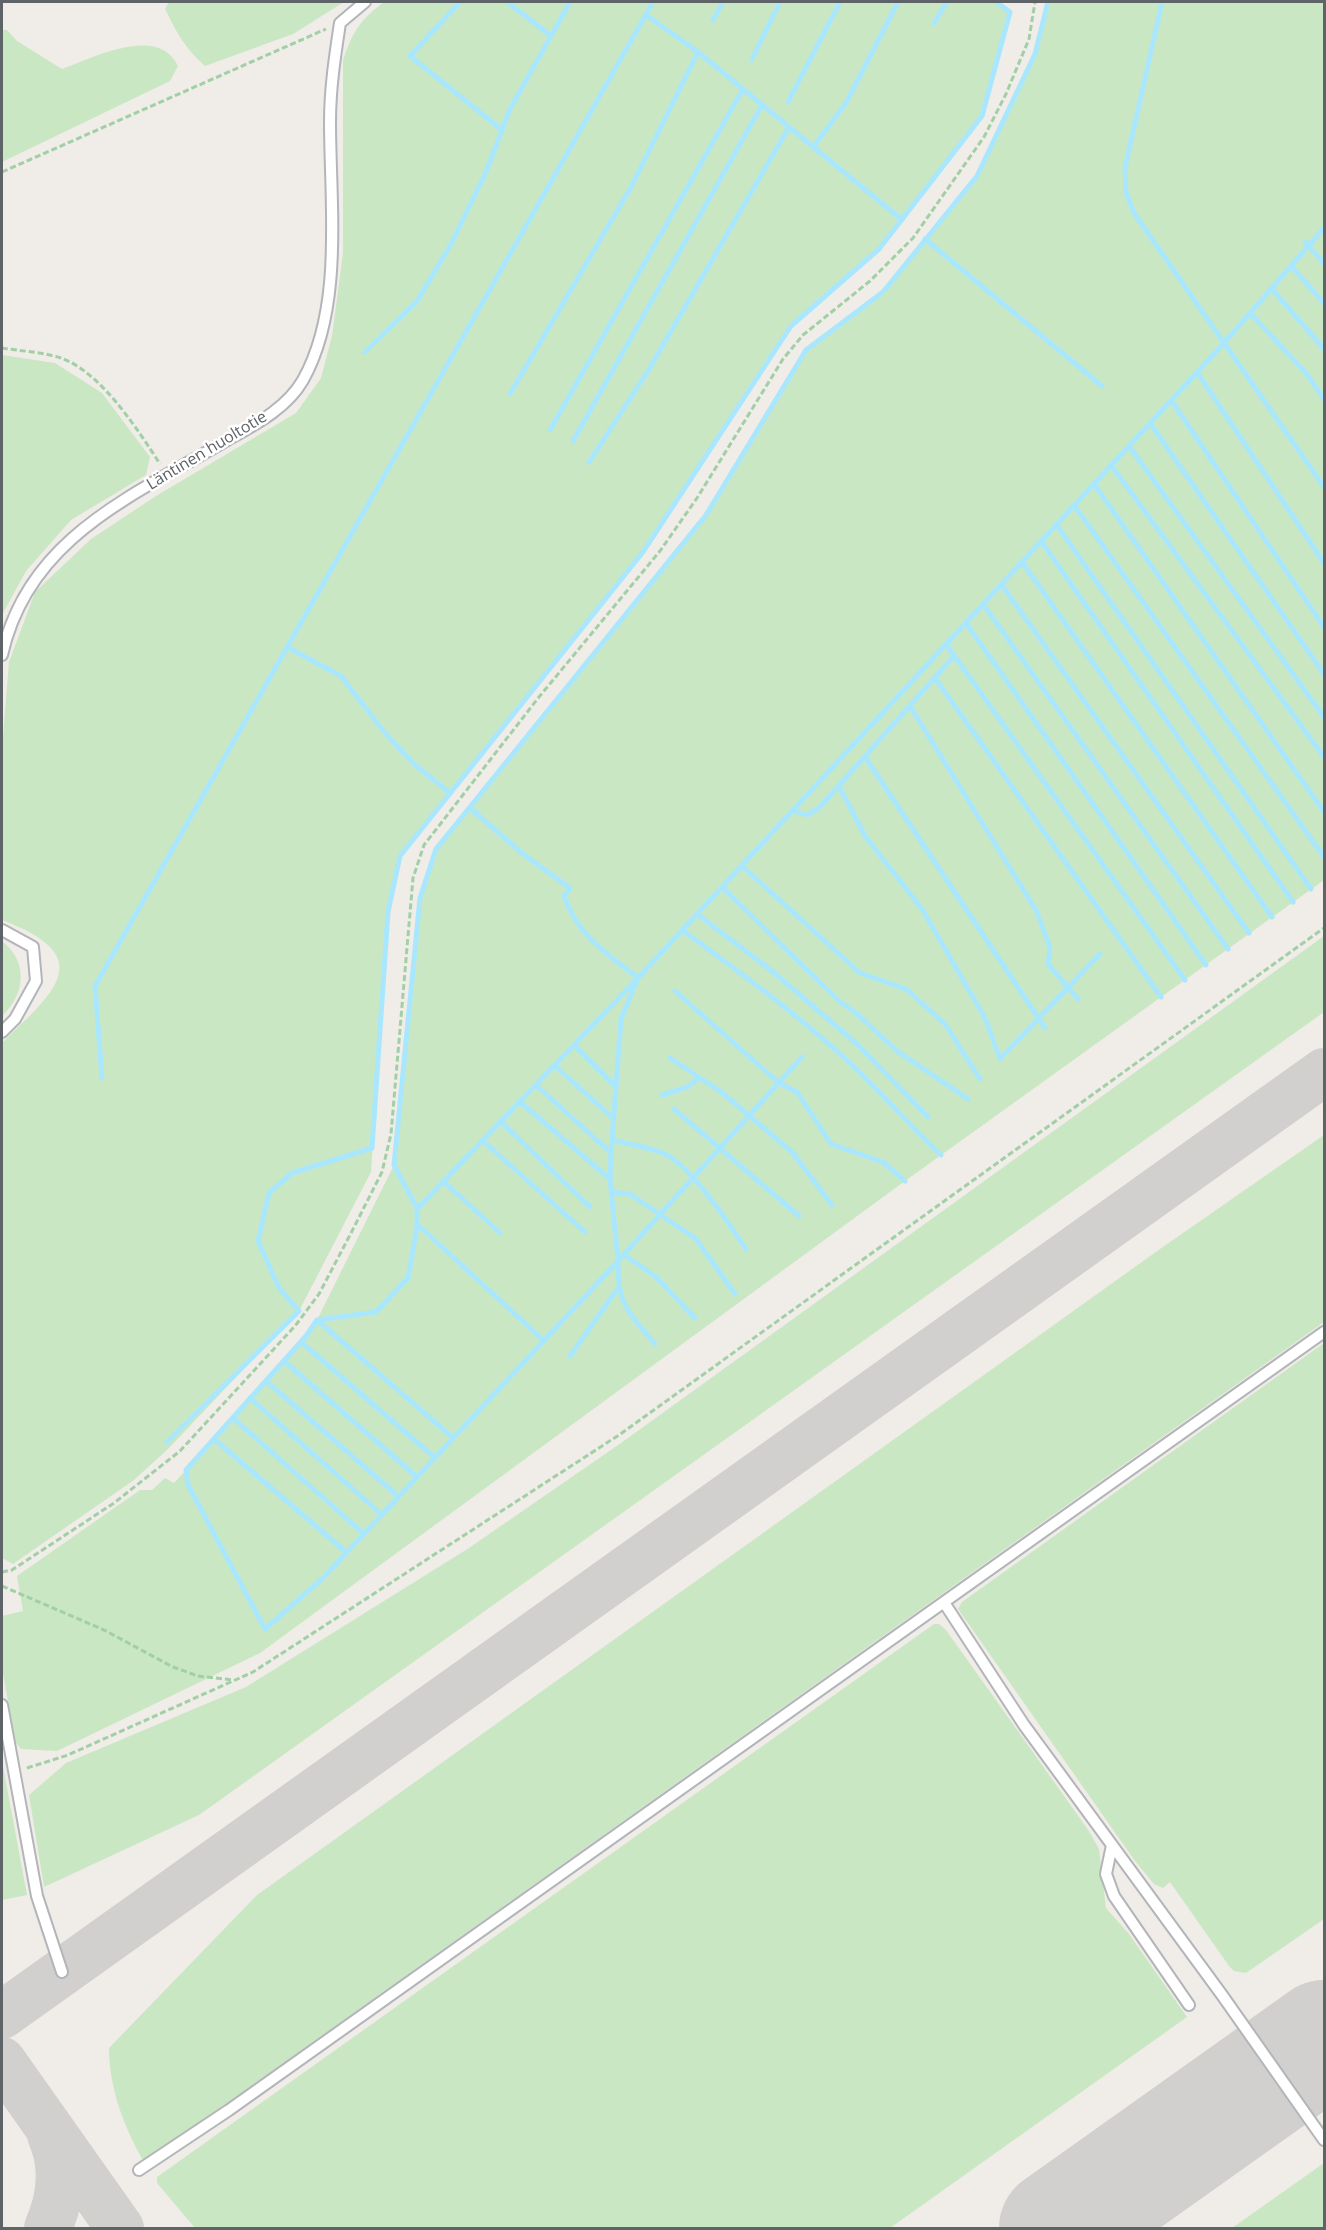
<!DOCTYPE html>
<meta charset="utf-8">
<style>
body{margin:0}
#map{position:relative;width:1326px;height:2230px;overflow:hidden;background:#f0ece7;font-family:"Open Sans",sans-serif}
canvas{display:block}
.frame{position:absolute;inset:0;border:3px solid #5e6367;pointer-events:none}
</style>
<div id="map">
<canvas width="1326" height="2230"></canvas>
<div class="frame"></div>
</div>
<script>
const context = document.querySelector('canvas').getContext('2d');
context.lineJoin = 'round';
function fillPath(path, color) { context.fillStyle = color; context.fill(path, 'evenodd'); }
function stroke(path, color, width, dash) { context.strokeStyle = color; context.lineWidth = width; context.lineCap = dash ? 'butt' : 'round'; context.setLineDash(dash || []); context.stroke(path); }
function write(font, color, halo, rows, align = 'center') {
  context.font = font + ' "Open Sans",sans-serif'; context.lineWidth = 5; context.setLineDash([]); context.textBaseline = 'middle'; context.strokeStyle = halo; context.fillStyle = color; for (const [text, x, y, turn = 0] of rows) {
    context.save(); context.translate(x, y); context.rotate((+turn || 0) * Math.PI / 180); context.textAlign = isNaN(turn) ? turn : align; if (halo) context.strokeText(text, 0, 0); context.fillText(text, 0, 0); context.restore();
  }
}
const green = new Path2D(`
 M169,2H344L293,34L205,66C185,49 176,31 165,9Z
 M384,2H996L1010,12L982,116L879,249L791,326L643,552L400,856L388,913L371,1172L299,1311L167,1450L134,1480L13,1564L2,1558V1043C54,992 100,957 2,920V749L9,662L35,592L91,539L156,496L296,413L321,378L332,336L343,253V60C353,31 360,20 384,2Z
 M1048,2H1324V880L905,1181L260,1653L57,1751L21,1749L15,1741L2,1668V1616L23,1611L17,1576L140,1490H152L165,1478L174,1483L186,1470L306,1336L317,1320L394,1165L420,898L436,849L706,515L806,350L883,292L977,176L1035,54Z
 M2,30H7L17,41L62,69C93,58 158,24 178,66L170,81L2,162Z
 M2,355L55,363L102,393L150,457L146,475L71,520L26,571L2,615Z
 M1324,936V1012L199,1815L44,1887L29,1795L66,1763L246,1687L469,1548L621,1443Z
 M2,941C28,961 26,994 2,1016Z
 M1324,1135V1322L144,2162C124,2127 109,2088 109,2048L257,1895L1160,1249Z
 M1324,1343V1919L1246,1973L1234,1971L1229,1966L1170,1882L1163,1888L1154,1884L1135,1861L958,1609L962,1602Z
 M934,1624H939L946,1630L1089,1831L1099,1849L1106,1908L1129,1934L1187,2017L890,2228H195L157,2183V2177Z
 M2,1761L27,1895L2,1900Z
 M1324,2163V2228H1232Z`);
const stream = new Path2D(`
 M460,2L410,56L502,130
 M507,2L550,35
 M1162,2L1125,168L1126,192L1134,213L1324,487
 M646,15L698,52L902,220
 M713,20L723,2
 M934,23L947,2
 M752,59L780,2
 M788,102L840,2
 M813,147L846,103L898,2
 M925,239L1102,386
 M1305,242L1324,263
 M1291,266L1324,303
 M1271,288L1324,349
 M1250,313L1306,373L1324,399
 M365,352L417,301L451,244L486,172L510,109L570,2
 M1197,372L1324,563
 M510,394L631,187L698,52
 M1171,400L1324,627
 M1150,423L1324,674
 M550,430L743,89
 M573,441L762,105
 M1129,446L1324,717
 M589,462L648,371L789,127
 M1111,465L1324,757
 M1094,484L1324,812
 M1074,505L1324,857
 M1056,524L1311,889
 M1041,541L1293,902
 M1022,562L1272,917
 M1001,584L1249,933
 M983,604L1228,949
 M966,623L1206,965
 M946,644L1185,980
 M287,647L341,676L385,733L414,764L450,793
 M935,678L1161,997
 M910,706L1037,912L1050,948L1048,964L1078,999
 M865,757L1045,1028
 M839,786L865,836L922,909L985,1018L1000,1059L1100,954
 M792,810L807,815L819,808L954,656
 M742,866L860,973L906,989L945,1024L980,1079
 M722,887L840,1002L856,1013L897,1051L968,1099
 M697,914L772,971L857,1044L928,1117
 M682,930C738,971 800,1016 851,1064C882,1093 910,1126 941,1155
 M675,991L779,1083L797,1092L831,1144L883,1162L905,1181
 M574,1045L616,1087
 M670,1058L720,1091L792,1152L832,1205
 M554,1065L614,1119
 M102,1078L95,986L653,2
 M536,1085L611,1153
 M662,1095L687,1087L699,1078
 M519,1101L610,1179
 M674,1109L799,1216
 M500,1121L590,1207
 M482,1140L585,1232
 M612,1140C629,1144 647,1147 663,1153C691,1165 728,1223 746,1249
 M443,1181L500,1233
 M611,1192L630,1194L696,1239L735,1294
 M417,1209L638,978C606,953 578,936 564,896L570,888L523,854L470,808
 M417,1224L543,1340
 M624,1255L655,1276L695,1318
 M317,1320L376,1312L408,1278L417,1227V1208L394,1165L420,898L436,849L706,515L806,350L883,292L977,176L1035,54L1048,2
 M301,1342L434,1457
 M655,1344C628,1312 617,1304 618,1261L802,1057
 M570,1356L618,1288
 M284,1361L416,1476
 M266,1381L398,1496
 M250,1398L381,1514
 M233,1418L363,1533
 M452,1437L317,1320L306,1336L186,1470L188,1485L265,1629L323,1578L618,1261L610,1179L611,1153L621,1019L638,978L1224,343L1324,228
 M214,1439L346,1552
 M167,1442L299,1311L279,1288L258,1241L269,1193L292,1173L372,1148L388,912L400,856L643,552L791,326L879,249L982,116L1010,12L996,2`);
const taxiway = new Path2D(`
 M2,2015L1324,1072
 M2,2061L120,2228
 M48,2228C61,2198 65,2166 51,2135`);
const runway = new Path2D(`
 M1058,2228L1324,2039`);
const path = new Path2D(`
 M2,172L326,29
 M2,348C20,351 43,352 61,358C101,372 138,430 160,464
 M2,1572L12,1570L114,1503L180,1451L295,1326L319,1294L350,1235L382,1172L391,1134L413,878L424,845L539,697L660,551L697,498L783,359L803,335L870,281L913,238L984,137L1006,94L1029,39L1035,2
 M2,1586L104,1630L173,1667L198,1676L233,1680
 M27,1768L68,1755L253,1672L619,1435L1324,928`);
const service = new Path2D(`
 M2,655C28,537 135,495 229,439C256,424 287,408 303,380C344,307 330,203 330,122C330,88 335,56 340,23L365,2
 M2,930L33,947L36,981L15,1019L2,1032
 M945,1604L1024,1725L1222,1995L1324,2140
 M2,1705L37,1896L62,1972
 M1112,1845L1106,1874L1114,1896L1189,2005
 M139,2170L229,2110L1324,1332`);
const streetNames = [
 ["Läntinen huoltotie",207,451,-31]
];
fillPath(green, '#cae7c4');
stroke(stream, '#a9e7fe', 5);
stroke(taxiway, '#d2d0ce', 48);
stroke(runway, '#d2d0ce', 118);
stroke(service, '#b2b5b9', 14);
stroke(path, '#a1cfa6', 3, [6, 3]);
stroke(service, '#fff', 10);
write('16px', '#5e6367', '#fff', streetNames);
</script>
